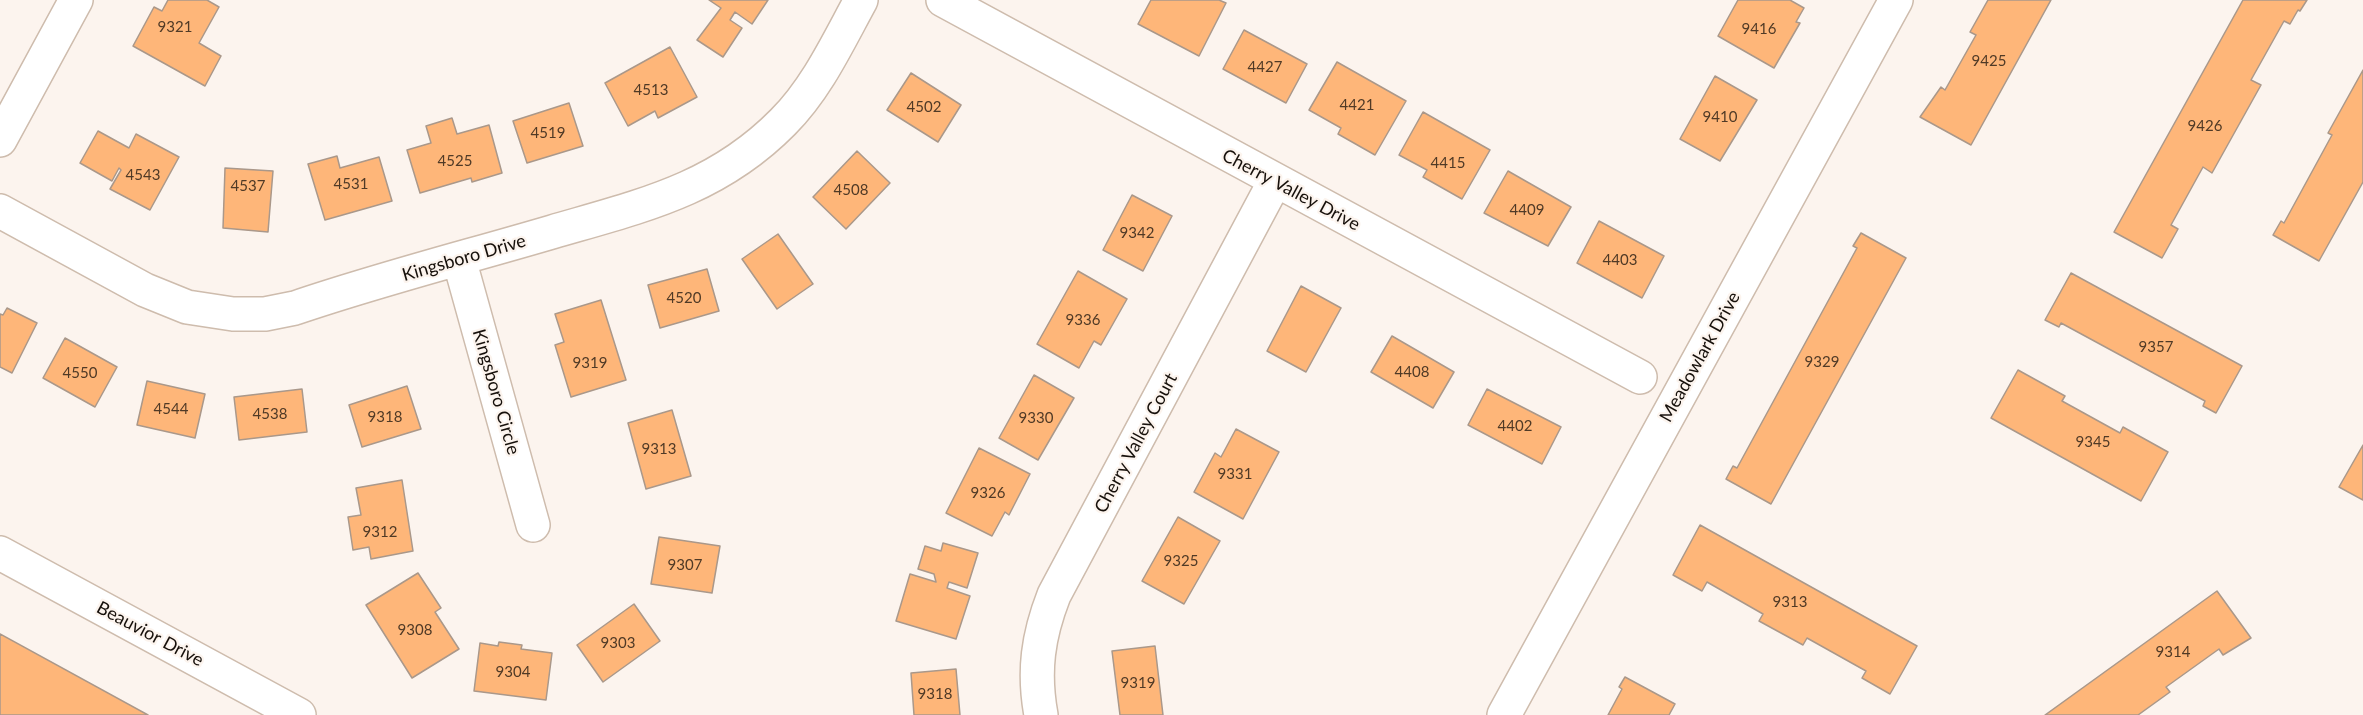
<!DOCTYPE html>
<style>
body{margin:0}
canvas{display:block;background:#fcf4ee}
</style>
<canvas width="2363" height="715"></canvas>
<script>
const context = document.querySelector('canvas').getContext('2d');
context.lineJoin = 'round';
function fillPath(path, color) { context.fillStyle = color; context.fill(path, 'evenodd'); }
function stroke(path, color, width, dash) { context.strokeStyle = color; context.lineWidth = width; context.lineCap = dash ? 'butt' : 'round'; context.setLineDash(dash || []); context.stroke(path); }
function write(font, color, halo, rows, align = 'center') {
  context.font = font + ' Lato,sans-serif'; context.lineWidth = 4.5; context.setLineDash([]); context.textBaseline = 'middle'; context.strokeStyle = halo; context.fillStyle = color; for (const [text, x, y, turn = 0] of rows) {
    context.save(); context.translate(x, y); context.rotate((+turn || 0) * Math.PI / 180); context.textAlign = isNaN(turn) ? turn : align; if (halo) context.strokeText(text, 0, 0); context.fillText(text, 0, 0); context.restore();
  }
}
const building = new Path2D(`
 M168,0H207L219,7L199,43L221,56L205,86L133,46L154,7L162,11Z
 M709,0H768L752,24L735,12L730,20L742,28L723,57L697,40L721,8Z
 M1151,0H1219L1226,3L1199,56L1138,24Z
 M1738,0H1790L1804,8L1796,22L1800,23L1774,68L1718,36Z
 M1988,0H2051L1971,145L1920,117L1941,87L1945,90L1976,35L1970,32Z
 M2243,0H2307L2300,11L2298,10L2290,24L2284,21L2251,80L2261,85L2212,173L2203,167L2171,225L2178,229L2162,258L2114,232Z
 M1244,30L1307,64L1286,103L1223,69Z
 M670,47L697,97L658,118L655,111L628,126L605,83Z
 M1337,62L1406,101L1375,155L1338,134L1341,128L1309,110Z
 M2363,70V182L2319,261L2273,235L2281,221L2284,223L2332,135L2328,133Z
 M911,73L961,105L938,142L887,110Z
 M1715,76L1757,100L1720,161L1680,139Z
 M569,103L583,146L527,163L513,121Z
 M1423,112L1490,150L1462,199L1423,177L1427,170L1399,155Z
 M452,118L457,134L489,125L502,173L472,182L471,178L420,193L407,150L431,143L426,126Z
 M98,131L129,148L136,134L179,157L150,210L110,189L121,170L119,168L112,181L80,163Z
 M857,151L890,183L846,229L813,197Z
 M337,156L340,168L379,157L392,201L325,220L308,164Z
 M225,168L273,171L268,232L223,228Z
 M1508,171L1571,207L1548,246L1484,213Z
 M1132,195L1172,216L1143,271L1103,250Z
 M1599,221L1664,256L1642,298L1577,263Z
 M1861,233L1906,258L1771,504L1726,479L1733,466L1737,468L1857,248L1853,246Z
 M778,234L813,284L777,309L742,259Z
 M707,269L719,311L660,328L648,285Z
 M1078,271L1127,299L1101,345L1094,341L1079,368L1037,344Z
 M2071,273L2242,366L2216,413L2203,406L2205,401L2061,323L2059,327L2045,320Z
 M1301,286L1341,308L1306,372L1267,351Z
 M601,300L626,380L571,397L555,345L564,342L555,314Z
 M7,308L37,323L12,373L0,367V314L3,315Z
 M1392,336L1454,372L1433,408L1371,372Z
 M65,338L117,367L95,407L43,378Z
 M2018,370L2065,396L2062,401L2120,433L2123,427L2168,452L2141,501L1991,418Z
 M1034,375L1074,398L1038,460L999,438Z
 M147,381L205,394L195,438L137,425Z
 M407,386L421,429L362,447L349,405Z
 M302,389L307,432L239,440L234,397Z
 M1487,389L1561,427L1542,464L1468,425Z
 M672,410L691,476L646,489L628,423Z
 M1236,429L1279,452L1243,519L1194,492L1215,453L1221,457Z
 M2363,445V500L2339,487Z
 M979,448L1030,474L1009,515L1005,512L992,536L946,513Z
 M402,480L413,551L371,559L369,547L353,550L348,517L361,515L356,488Z
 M1178,517L1220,541L1184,604L1142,581Z
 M1700,525L1917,646L1890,694L1862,678L1866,671L1807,638L1803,645L1759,621L1763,614L1707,582L1702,591L1673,575Z
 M659,537L720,546L712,593L651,584Z
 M943,543L978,553L967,588L949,582L947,588L970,596L956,639L896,621L910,574L936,582L934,574L918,569L925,546L941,551Z
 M418,573L441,608L435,612L459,649L412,678L366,605Z
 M2217,591L2251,638L2223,655L2219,649L2166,687L2170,692L2138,715H2045Z
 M634,604L660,641L603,682L577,645Z
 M0,634L148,715H0Z
 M499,642L522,645L521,649L552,653L546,700L474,691L480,643L498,646Z
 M1155,646L1163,715H1120L1112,651Z
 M956,669L960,715H914L911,673Z
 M1625,677L1675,704L1669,715H1608L1622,689L1619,687Z`);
const minor = new Path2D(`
 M943,0L1640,377
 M0,140L76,0
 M0,211L145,290L187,307L233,314H265L295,308C380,279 467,257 552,232C641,206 716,190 783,122C817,88 838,42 861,0
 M459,259L533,525
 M0,553L299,715
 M1041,715C1033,671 1038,636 1054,595L1275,181
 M1504,715L1896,0`);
const numberNames = [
 ["9321",175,27],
 ["9416",1759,29],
 ["9425",1989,61],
 ["4427",1265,67],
 ["4513",651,90],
 ["4421",1357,105],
 ["4502",924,107],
 ["9410",1720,117],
 ["9426",2205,126],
 ["4519",548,133],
 ["4525",455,161],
 ["4415",1448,163],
 ["4543",143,175],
 ["4531",351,184],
 ["4537",248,186],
 ["4508",851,190],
 ["4409",1527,210],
 ["9342",1137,233],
 ["4403",1620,260],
 ["4520",684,298],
 ["9336",1083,320],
 ["9357",2156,347],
 ["9329",1822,362],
 ["9319",590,363],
 ["4408",1412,372],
 ["4550",80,373],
 ["4544",171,409],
 ["4538",270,414],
 ["9318",385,417],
 ["9330",1036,418],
 ["4402",1515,426],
 ["9345",2093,442],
 ["9313",659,449],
 ["9331",1235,474],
 ["9326",988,493],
 ["9312",380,532],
 ["9325",1181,561],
 ["9307",685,565],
 ["9313",1790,602],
 ["9308",415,630],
 ["9303",618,643],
 ["9314",2173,652],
 ["9304",513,672],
 ["9319",1138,683],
 ["9318",935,694]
];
const streetNames = [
 ["Cherry Valley Drive",1291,190,28],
 ["Kingsboro Drive",464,258,-16],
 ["Meadowlark Drive",1700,357,-61],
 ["Kingsboro Circle",496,392,74],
 ["Cherry Valley Court",1136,443,-62],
 ["Beauvior Drive",150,634,28]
];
fillPath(building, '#feb679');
stroke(building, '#aa988a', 1.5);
stroke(minor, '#cebcad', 36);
stroke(minor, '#fff', 33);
write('15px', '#503a26', null, numberNames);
write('18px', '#16100b', '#fcf4ee', streetNames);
</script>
